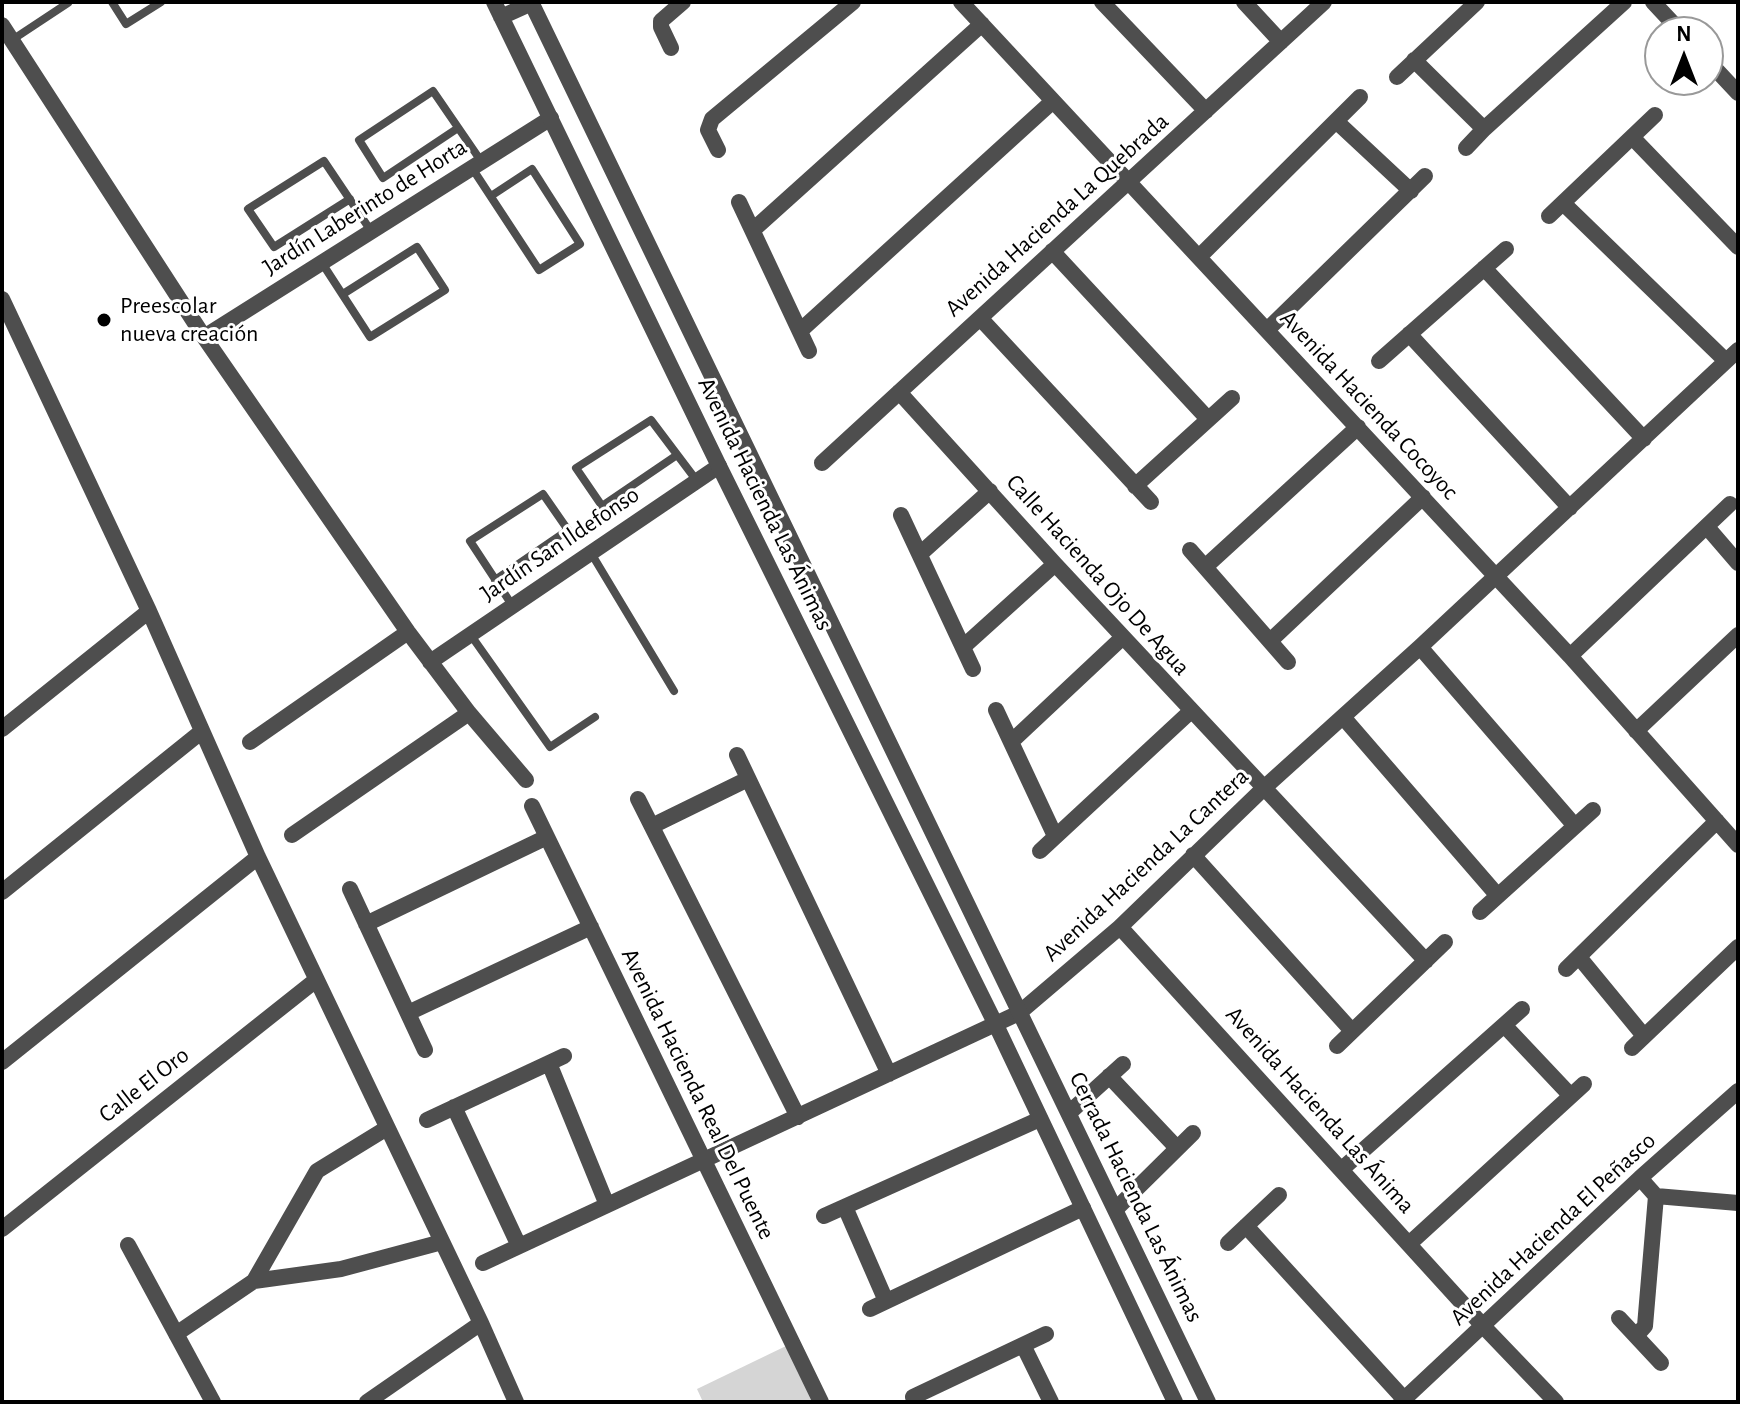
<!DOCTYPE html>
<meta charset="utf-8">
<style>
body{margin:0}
#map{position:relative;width:1740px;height:1404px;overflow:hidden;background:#fff;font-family:"Alegreya Sans",sans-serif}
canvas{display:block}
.frame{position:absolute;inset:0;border:4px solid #000;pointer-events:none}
.north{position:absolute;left:1644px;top:16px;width:80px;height:80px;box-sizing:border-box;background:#fff;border:2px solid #999;border-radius:50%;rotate:0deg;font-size:22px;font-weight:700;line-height:32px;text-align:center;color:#000}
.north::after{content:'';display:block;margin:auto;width:28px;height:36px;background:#000;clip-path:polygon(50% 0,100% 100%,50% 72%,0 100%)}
</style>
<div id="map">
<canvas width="1740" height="1404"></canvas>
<div class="frame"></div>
<div class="north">N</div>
</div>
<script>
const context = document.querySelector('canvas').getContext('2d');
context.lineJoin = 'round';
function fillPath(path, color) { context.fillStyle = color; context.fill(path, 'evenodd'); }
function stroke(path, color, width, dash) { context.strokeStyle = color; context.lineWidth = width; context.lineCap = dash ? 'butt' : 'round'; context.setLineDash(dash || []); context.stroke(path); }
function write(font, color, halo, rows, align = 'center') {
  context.font = font + ' "Alegreya Sans",sans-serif'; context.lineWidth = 6; context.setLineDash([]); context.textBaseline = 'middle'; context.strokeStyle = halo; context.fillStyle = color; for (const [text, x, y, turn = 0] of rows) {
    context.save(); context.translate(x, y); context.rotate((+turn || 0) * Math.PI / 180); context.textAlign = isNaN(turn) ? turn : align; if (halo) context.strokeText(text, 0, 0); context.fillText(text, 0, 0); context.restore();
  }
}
const green = new Path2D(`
 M786,1346L814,1402H703L697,1389Z`);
const service = new Path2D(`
 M112,2L126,24L161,2
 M12,40L68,3
 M458,128L383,178L359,140L433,91L481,161
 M472,168L539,270L580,244L532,169L491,196
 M350,199L274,247L248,209L324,161L371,231
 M322,263L370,337L445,290L417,247L343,294
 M677,455L602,506L576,468L651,420L697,481
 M591,553L674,691
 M495,580L568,530L543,494L470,541L512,605
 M470,634L550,747L595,717`);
const minor = new Path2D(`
 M961,2L1570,656L1738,845
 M1102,2L1206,111
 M1244,2L1281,42
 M1653,2L1681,32
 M2,25L204,337L408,632L469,713L526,780
 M671,48L661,27V21L683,2
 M1414,60L1484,129
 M1708,61L1738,93
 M1397,77L1477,2
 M1337,122L1411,191
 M1632,137L1738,247
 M1466,148L1484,129L1624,2
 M718,150L708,130L712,119L853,2
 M739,202L809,351
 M1563,203L1726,361
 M1549,216L1655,115
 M753,230L982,24
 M1052,251L1208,419
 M1199,257L1360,97
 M1484,268L1644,439
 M2,299L149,611L258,857L481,1323L516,1402
 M980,318L1151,502
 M1267,330L1425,176
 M800,331L1053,101
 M1409,334L1570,508
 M204,337L551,118
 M1379,361L1506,249
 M899,392L1055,564L1426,961
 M822,463L1324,2
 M1135,486L1232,398
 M901,515L973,669
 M1707,527L1738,563
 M1190,550L1288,662
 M920,554L990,491
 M1205,567L1358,427
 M1270,641L1423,497
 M963,647L1055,564
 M1420,647L1575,826
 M1570,656L1730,504
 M430,662L719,466
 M996,710L1055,836
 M1343,717L1498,896
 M2,729L149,611
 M1636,731L1738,635
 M250,742L408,632
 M1011,742L1123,637
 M737,755L889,1074
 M638,799L798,1117
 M532,806L821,1402
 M652,826L748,779
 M292,835L469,713
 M1040,851L1191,711
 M1193,855L1352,1031
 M350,889L425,1050
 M2,892L201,732
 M1480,912L1593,810
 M366,924L547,837
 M1120,927L1484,1327L1556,1402
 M1579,957L1644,1036
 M1566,969L1717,821
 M408,1013L591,927
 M1504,1025L1571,1096
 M1337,1046L1445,942
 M1632,1048L1738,947
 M2,1062L258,857
 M549,1063L607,1205
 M1109,1076L1177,1148
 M454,1107L519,1246
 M1070,1112L1123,1064
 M427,1120L564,1056
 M1342,1169L1522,1009
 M1640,1178L1656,1196L1738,1203
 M845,1207L886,1301
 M1116,1209L1193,1133
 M824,1216L1040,1119
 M1246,1226L1404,1399
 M2,1229L316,980
 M1228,1243L1279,1195
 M1409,1244L1584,1084
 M128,1245L213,1402
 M483,1263L1019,1013L1120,927L1265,787L1420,647L1738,350
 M254,1281L341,1269L442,1242
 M870,1309L1083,1208
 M1619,1318L1661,1363
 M176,1334L254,1281L317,1171L387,1128
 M1636,1336L1645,1326L1656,1196
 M1023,1345L1051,1402
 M913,1397L1046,1334
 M367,1402L481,1323
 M1401,1402L1640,1178L1738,1091`);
const tertiary = new Path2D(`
 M494,2L719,466L996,1025L1175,1402
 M531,2L1208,1402
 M501,17L532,3`);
const markers = [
 [104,320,8,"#000"]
];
const streetNames = [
 ["Jardín Laberinto de Horta",365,207,-32],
 ["Avenida Hacienda La Quebrada",1057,215,-42],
 ["Avenida Hacienda Cocoyoc",1369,405,47],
 ["Avenida Hacienda Las Ánimas",765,504,64],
 ["Jardín San Ildefonso",560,544,-34],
 ["Calle Hacienda Ojo De Agua",1098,575,48],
 ["Avenida Hacienda La Cantera",1146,865,-43],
 ["Calle El Oro",144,1085,-38],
 ["Avenida Hacienda Real Del Puente",698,1094,64],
 ["Avenida Hacienda Las Ánima",1320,1110,48],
 ["Cerrada Hacienda Las Ánimas",1136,1197,64],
 ["Avenida Hacienda El Peñasco",1553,1229,-43]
];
const poiNames = [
 ["Preescolar",120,306],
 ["nueva creación",120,334]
];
fillPath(green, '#d5d5d5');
stroke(service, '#4e4e4e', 8);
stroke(minor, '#4e4e4e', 16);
stroke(tertiary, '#4e4e4e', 16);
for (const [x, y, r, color] of markers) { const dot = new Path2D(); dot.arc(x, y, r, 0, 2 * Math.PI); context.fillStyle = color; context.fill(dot); stroke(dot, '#fff', 3); }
write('24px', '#000', '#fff', streetNames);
write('24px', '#000', '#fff', poiNames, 'left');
</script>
